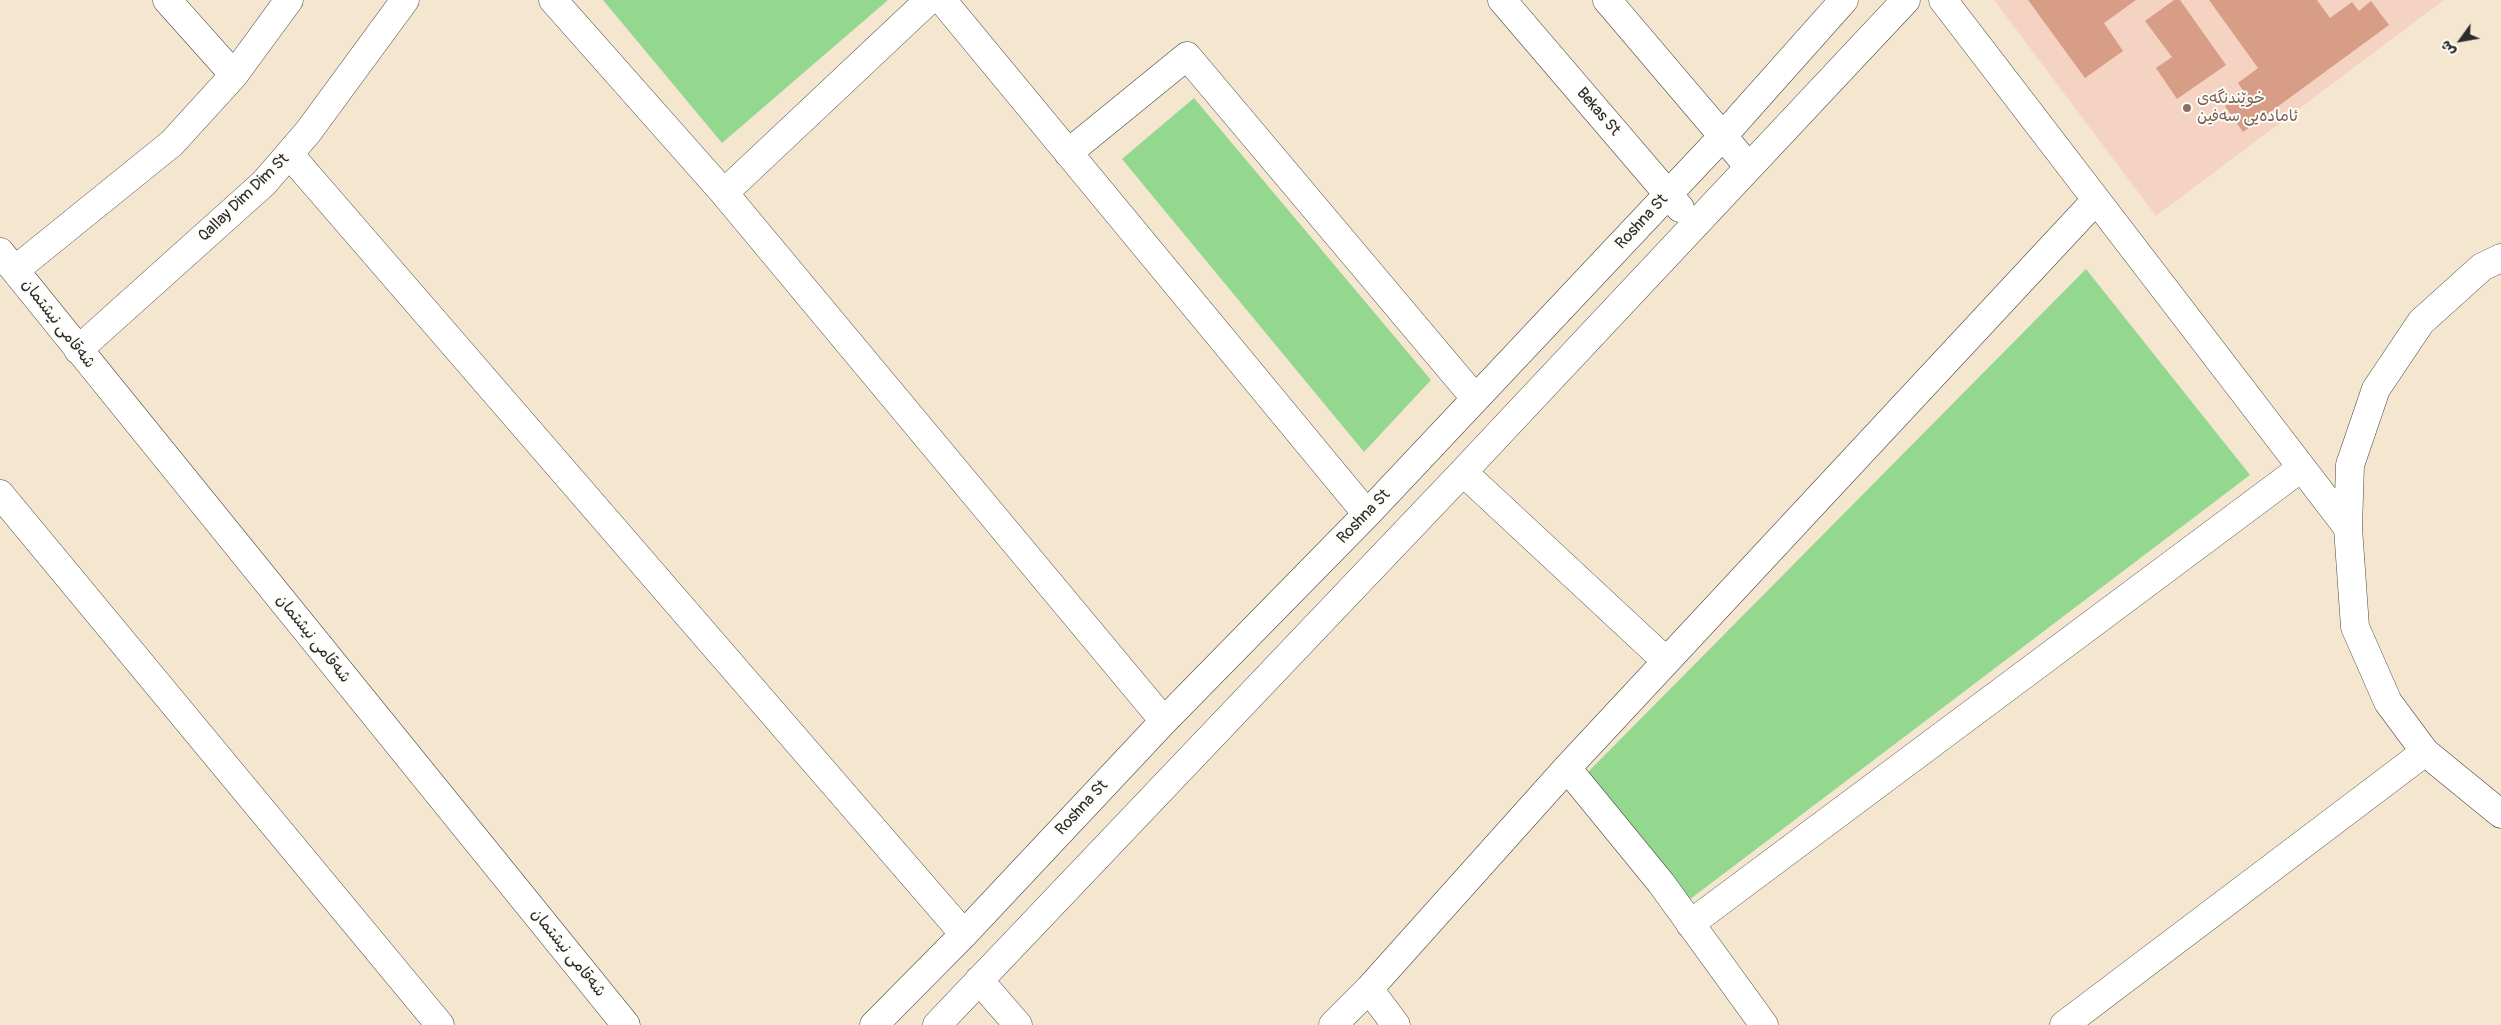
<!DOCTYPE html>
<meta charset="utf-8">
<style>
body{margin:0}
#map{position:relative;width:2501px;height:1025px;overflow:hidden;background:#f5e6cf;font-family:Pangolin,"Playpen Sans Arabic",sans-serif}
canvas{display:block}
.north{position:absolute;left:2436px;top:15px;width:50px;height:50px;-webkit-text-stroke:4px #fdfcf7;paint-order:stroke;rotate:238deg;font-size:14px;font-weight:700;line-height:20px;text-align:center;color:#2b2b2b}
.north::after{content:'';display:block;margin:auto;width:18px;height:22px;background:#2b2b2b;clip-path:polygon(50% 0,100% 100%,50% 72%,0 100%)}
</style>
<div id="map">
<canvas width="2501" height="1025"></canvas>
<div class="north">ش</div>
</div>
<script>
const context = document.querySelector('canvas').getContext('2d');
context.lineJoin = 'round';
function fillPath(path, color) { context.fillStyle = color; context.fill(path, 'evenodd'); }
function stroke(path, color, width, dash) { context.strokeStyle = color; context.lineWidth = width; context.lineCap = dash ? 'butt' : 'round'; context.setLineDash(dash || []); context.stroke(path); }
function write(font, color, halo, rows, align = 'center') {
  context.font = font + ' Pangolin,"Playpen Sans Arabic",sans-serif'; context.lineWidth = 4; context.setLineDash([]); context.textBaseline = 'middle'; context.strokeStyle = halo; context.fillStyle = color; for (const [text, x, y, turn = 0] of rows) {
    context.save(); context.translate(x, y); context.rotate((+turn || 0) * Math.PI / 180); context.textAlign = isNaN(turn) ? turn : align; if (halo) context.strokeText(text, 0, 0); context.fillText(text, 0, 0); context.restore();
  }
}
const built = new Path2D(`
 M1994,0H2444L2156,216Z`);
const green = new Path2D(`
 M603,0H888L722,143Z
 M1194,98L1431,380L1364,452L1122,159Z
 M2086,269L2250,475L1685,903L1588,772Z`);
const building = new Path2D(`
 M2028,0H2136L2104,23L2123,51L2085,78Z
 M2174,0H2180L2226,65L2177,99L2156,68L2172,57L2145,21Z
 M2209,0H2317L2330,18L2352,2L2359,11L2371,1L2389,25L2243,132L2225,106L2244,92L2238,83L2258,68Z`);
const minor = new Path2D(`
 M167,0L234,75
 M553,0L724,193L1164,721
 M942,0L1367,514
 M1502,0L1680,208
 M1607,0L1749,167
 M1943,0L2348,528
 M1068,153L1187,56L1475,398
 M290,155L964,934
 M724,193L929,0
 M0,252L626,1025
 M2501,258L2482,267L2421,322L2376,389L2350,465L2348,528L2355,627L2388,702L2425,752L2501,814
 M15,270L172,143L234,75L289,0
 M78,350L264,183L308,132L405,0
 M1463,472L1666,661
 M0,494L440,1025
 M1567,768L1661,883L1764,1025
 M1690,924L2301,468
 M979,980L1018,1025
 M1369,989L1396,1025
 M874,1025L964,934L1164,721L1367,514L1722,137L1844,0
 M937,1025L1463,472L1906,0
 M1333,1025L1369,989L1567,768L2096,200
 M2064,1025L2425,752`);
const markers = [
 [2187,108,5,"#8d6e63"]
];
const educationNames = [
 ["خوێندنگەی",2197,99],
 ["ئامادەیی سەفین",2197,117]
];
const streetNames = [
 ["Bekas St",1598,112,49],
 ["Qallay Dim Dim St",244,198,-44],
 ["Roshna St",1642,222,-47],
 ["شەقامی نیشتمان",58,324,52],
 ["Roshna St",1364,517,-46],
 ["شەقامی نیشتمان",313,639,51],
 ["Roshna St",1082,808,-47],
 ["شەقامی نیشتمان",568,953,51]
];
fillPath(built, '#f5d3c2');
fillPath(green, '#94d890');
fillPath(building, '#d89d87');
stroke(minor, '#494744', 29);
stroke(minor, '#fff', 28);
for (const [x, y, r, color] of markers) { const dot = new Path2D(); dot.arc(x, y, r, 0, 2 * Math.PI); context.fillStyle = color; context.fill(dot); stroke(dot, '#fdfcf7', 2); }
write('16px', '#785e54', '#fdfcf7', educationNames, 'left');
write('16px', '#2b2b2b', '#fdfcf7', streetNames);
</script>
